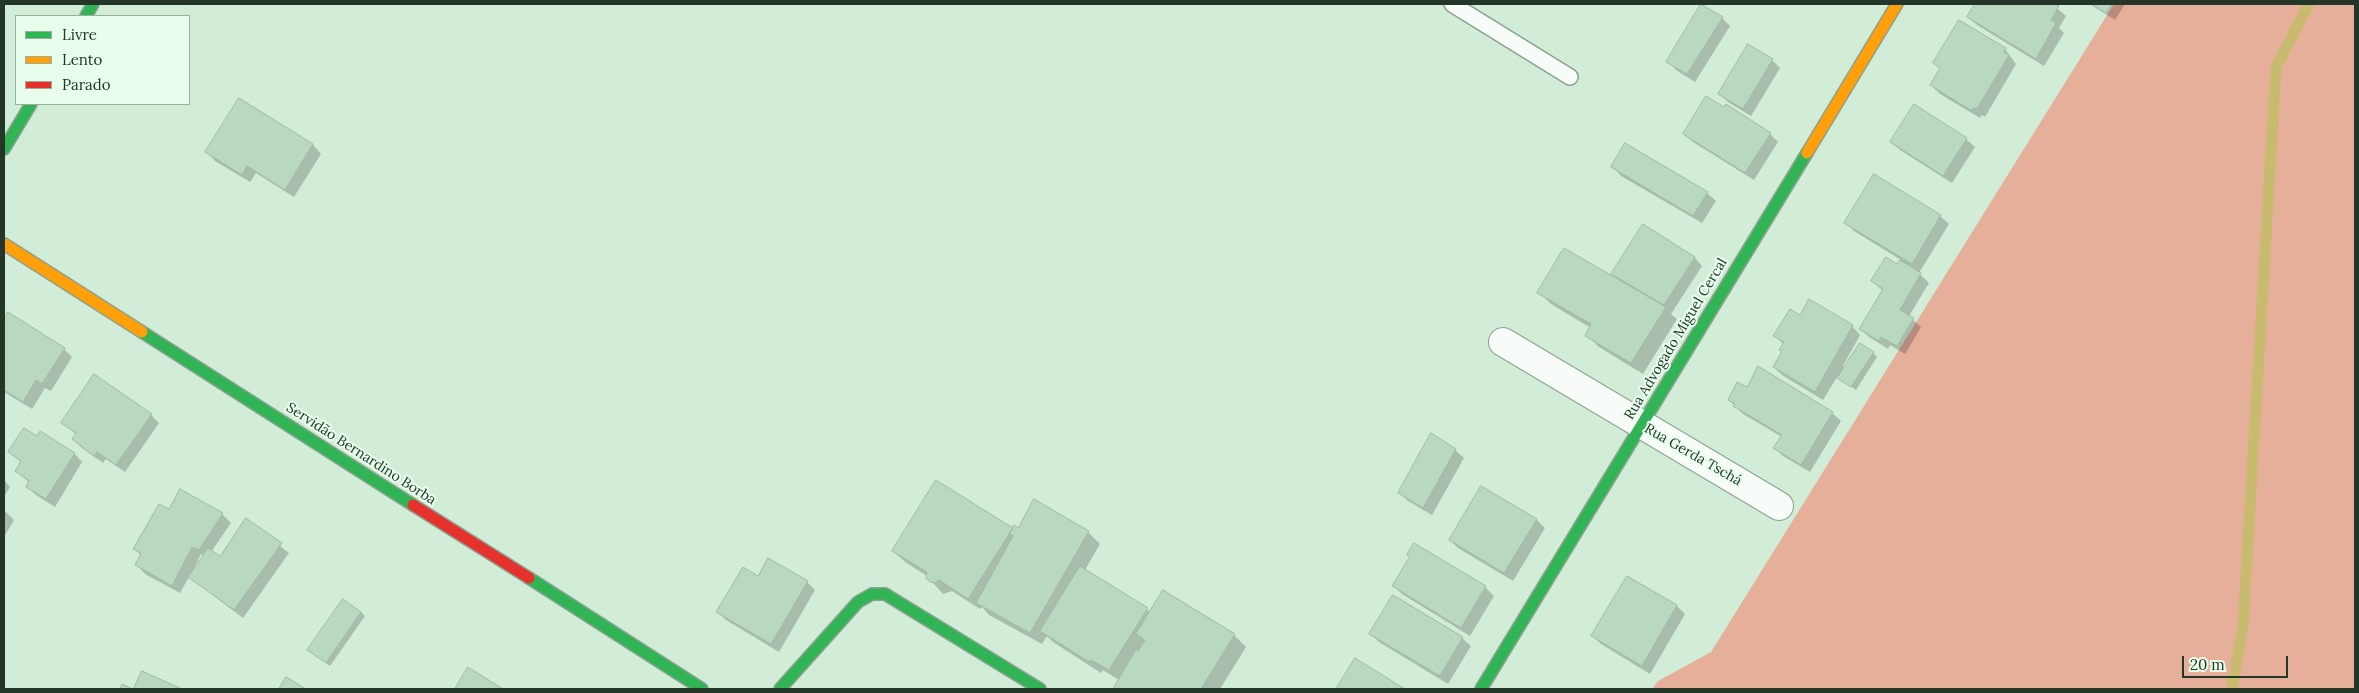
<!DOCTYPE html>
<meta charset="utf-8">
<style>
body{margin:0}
#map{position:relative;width:2359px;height:693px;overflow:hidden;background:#d2edd7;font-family:Lora,serif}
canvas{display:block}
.frame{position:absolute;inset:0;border:5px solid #233627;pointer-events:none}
.legend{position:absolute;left:15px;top:15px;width:175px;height:90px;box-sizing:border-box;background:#e9fded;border:1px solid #9aad9e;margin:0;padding:6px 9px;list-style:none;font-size:15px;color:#233627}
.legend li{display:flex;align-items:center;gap:10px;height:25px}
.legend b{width:25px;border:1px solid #9aad9e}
.scale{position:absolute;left:2182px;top:656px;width:106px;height:22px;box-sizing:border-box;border:2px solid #233627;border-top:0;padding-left:6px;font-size:15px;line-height:18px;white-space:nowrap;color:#233627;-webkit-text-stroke:4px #e9fded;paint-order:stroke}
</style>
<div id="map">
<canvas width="2359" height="693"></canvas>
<div class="frame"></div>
<ul class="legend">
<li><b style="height:6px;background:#30b455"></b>Livre</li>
<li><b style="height:6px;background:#ff9f0a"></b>Lento</li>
<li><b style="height:6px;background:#e5322d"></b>Parado</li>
</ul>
<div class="scale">20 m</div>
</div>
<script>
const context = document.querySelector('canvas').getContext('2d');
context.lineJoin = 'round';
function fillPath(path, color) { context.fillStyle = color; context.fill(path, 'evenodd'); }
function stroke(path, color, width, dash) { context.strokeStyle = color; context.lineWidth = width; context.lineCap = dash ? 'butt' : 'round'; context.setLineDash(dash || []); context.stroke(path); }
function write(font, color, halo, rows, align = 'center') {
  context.font = font + ' Lora,serif'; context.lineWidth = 4; context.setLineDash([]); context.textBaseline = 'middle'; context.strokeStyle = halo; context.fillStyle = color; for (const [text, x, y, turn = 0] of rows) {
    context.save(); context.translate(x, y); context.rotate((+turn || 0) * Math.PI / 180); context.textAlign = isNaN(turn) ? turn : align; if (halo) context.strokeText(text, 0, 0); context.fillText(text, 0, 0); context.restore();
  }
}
const forest = new Path2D(`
 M2114,4H2355V689H1652L1658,681L1711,652Z`);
const shadow = new Path2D(`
 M1976,4H2052L2066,16L2059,28L2064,33L2044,66L1977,25L1968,17Z
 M2090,4H2125L2115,20Z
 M1722,18L1730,26L1695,82L1676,70L1668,61Z
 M1960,22L2005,49L2016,64L1985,117L1982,115L1980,118L1940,94L1931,85L1941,69L1934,63Z
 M1772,60L1780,68L1751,116L1728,102L1719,94Z
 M239,100L313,145L321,154L294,197L256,173L250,182L215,161L207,152Z
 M1915,106L1966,139L1975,147L1952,183L1900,150L1892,142Z
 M1684,134H1770L1778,142L1754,180L1693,142Z
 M1613,167L1707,193L1716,201L1702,223L1621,176Z
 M1940,216L1949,224L1919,273L1929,283L1909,316L1921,327L1905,354L1890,345L1888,349L1869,337L1860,329L1883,291L1872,281L1898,266L1901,260L1854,231L1846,222Z
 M1694,257L1702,266L1671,314L1677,319L1643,374L1599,347L1587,335L1591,328L1551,304L1539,292L1619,280L1613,274Z
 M8,313L64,349L72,357L51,391L45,388L32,409L4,392V320Z
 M1801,317L1852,326L1860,335L1843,366L1845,367L1873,353L1877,357L1856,390L1837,377L1823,400L1782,375L1774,367L1783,352L1781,350L1784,345L1775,336Z
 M1747,388L1832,413L1841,421L1810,472L1783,456L1775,448L1782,437L1743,414L1729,400Z
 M151,415L159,423L125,472L106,459L103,463L82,448L73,439L77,435L63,423Z
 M37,438L74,453L82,462L55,507L36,495L27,487L30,483L16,471L22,463L9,452Z
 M1455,450L1464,458L1432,515L1408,501L1400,493Z
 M4,480L10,487L4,497Z
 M1481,487L1537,520L1545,528L1513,581L1458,548L1450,540Z
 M181,491L222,514L231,523L211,552L220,558L247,520L289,553L243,618L189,577L180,593L145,574L137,565L141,556L135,549L170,511ZM201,554L204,556L195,569L194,568Z
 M4,510L14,520L4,537Z
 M1014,530L1088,532L1100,544L1085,570L1150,612L1234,635L1246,647L1220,689H1114L1119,680L1103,670L1101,673L1053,642L1047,636L1042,644L989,615L982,607L980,609L952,591L943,594L927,576L905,562L893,551Z
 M1415,545L1485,587L1494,596L1470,636L1402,594L1394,586L1411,557Z
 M758,577L807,582L815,590L779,652L726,620L718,612Z
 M1627,577L1677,606L1685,614L1650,674L1601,644L1593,636Z
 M361,612L365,616L330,666L309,650Z
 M1371,634L1462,638L1471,646L1448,684L1379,642Z
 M1356,660L1403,689H1337Z`);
const stream = new Path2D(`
 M2232,689L2243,625L2276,67L2309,4`);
const building = new Path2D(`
 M1701,4L1723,17L1687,74L1666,62Z
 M1975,4H2054L2059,6L2051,20L2056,23L2036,59L1967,17Z
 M2091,4H2112L2106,13Z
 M1959,20L2006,48L2004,52L2009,55L1977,109L1973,108L1972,111L1930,85L1940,68L1933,63Z
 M1748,44L1773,59L1743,109L1718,94Z
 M1706,96L1724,107L1726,104L1771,133L1745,173L1683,134Z
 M239,98L313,144L285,190L247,166L242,175L205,152Z
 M1914,104L1967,138L1943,176L1890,142Z
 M1625,143L1708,192L1693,216L1611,167Z
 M1874,174L1941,215L1912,264L1844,223Z
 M1643,224L1695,257L1664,305L1611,274Z
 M1564,248L1666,307L1631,363L1585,336L1591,324L1537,293Z
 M1886,257L1897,264L1900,260L1921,273L1900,310L1914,318L1897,346L1881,337L1879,341L1859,329L1883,289L1871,281Z
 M1809,299L1853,325L1815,392L1773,367L1782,351L1779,350L1784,342L1773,336L1790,309L1800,315Z
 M8,312L65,348L42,384L36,380L23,402L4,390V318Z
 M1860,343L1874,352L1851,387L1837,378Z
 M1758,366L1833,412L1801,465L1773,448L1782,435L1733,406L1735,404L1728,400L1737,382L1747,387Z
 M94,374L152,414L116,465L97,452L94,456L72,439L76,433L61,423Z
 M24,428L37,436L40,431L75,453L46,499L26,487L29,481L15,471L21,461L8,452Z
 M1431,433L1456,449L1423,508L1398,493Z
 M936,480L1013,528L968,599L939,580L935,583L930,582L926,578L927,572L892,551Z
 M1481,486L1537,519L1504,573L1449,540Z
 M180,489L223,513L199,550L192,547L172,586L135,565L141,553L133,549L159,504L169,509Z
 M1034,499L1089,531L1030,633L976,603L1013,536L1009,534L1014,525L1018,528Z
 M246,518L282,543L234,610L188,577L208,548L220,556Z
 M1414,543L1486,586L1461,628L1392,586L1410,556L1407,555Z
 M768,558L808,581L771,644L716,612L743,567L758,576Z
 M1080,566L1148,608L1109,670L1091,660L1089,662L1040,631Z
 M1627,576L1677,605L1642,666L1591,636Z
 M1163,590L1235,634L1201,689H1113L1136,649L1138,651L1145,640L1136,634Z
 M1393,595L1463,637L1440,676L1369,634Z
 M343,599L361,612L326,663L307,650Z
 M1355,658L1405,689H1336Z
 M468,667L503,689H455Z
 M142,671L153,676L182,689H120L122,684L133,689Z
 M286,677L306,689H279Z`);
const lane = new Path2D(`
 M1452,4L1570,77`);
const street = new Path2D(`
 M1503,342L1779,506`);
const fast = new Path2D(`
 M86,16L93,4
 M4,149L31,104
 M142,332L413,505
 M529,578L702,689
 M780,689L858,602L872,594H885L1040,689
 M1481,689L1807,153`);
const slow = new Path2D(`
 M1807,153L1897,4
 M4,244L142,332`);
const jam = new Path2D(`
 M413,505L529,578`);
const streetNames = [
 ["Rua Advogado Miguel Cercal",1676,339,-59],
 ["Servidão Bernardino Borba",361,454,33],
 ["Rua Gerda Tschá",1693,455,30]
];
fillPath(forest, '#e5af9a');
fillPath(shadow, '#0003');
stroke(stream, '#c8ba6f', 11);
fillPath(building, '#b8d9c0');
stroke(building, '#a2b8a7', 1);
stroke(lane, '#8ca190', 18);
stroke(street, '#8ca190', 30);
stroke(fast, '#8ca190', 14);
stroke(slow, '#8ca190', 14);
stroke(jam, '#8ca190', 14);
stroke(lane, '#f8fcf9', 15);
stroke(street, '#f8fcf9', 28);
stroke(fast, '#30b455', 11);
stroke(slow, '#ff9f0a', 11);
stroke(jam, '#e5322d', 11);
write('14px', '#233627', '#e9fded', streetNames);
</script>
